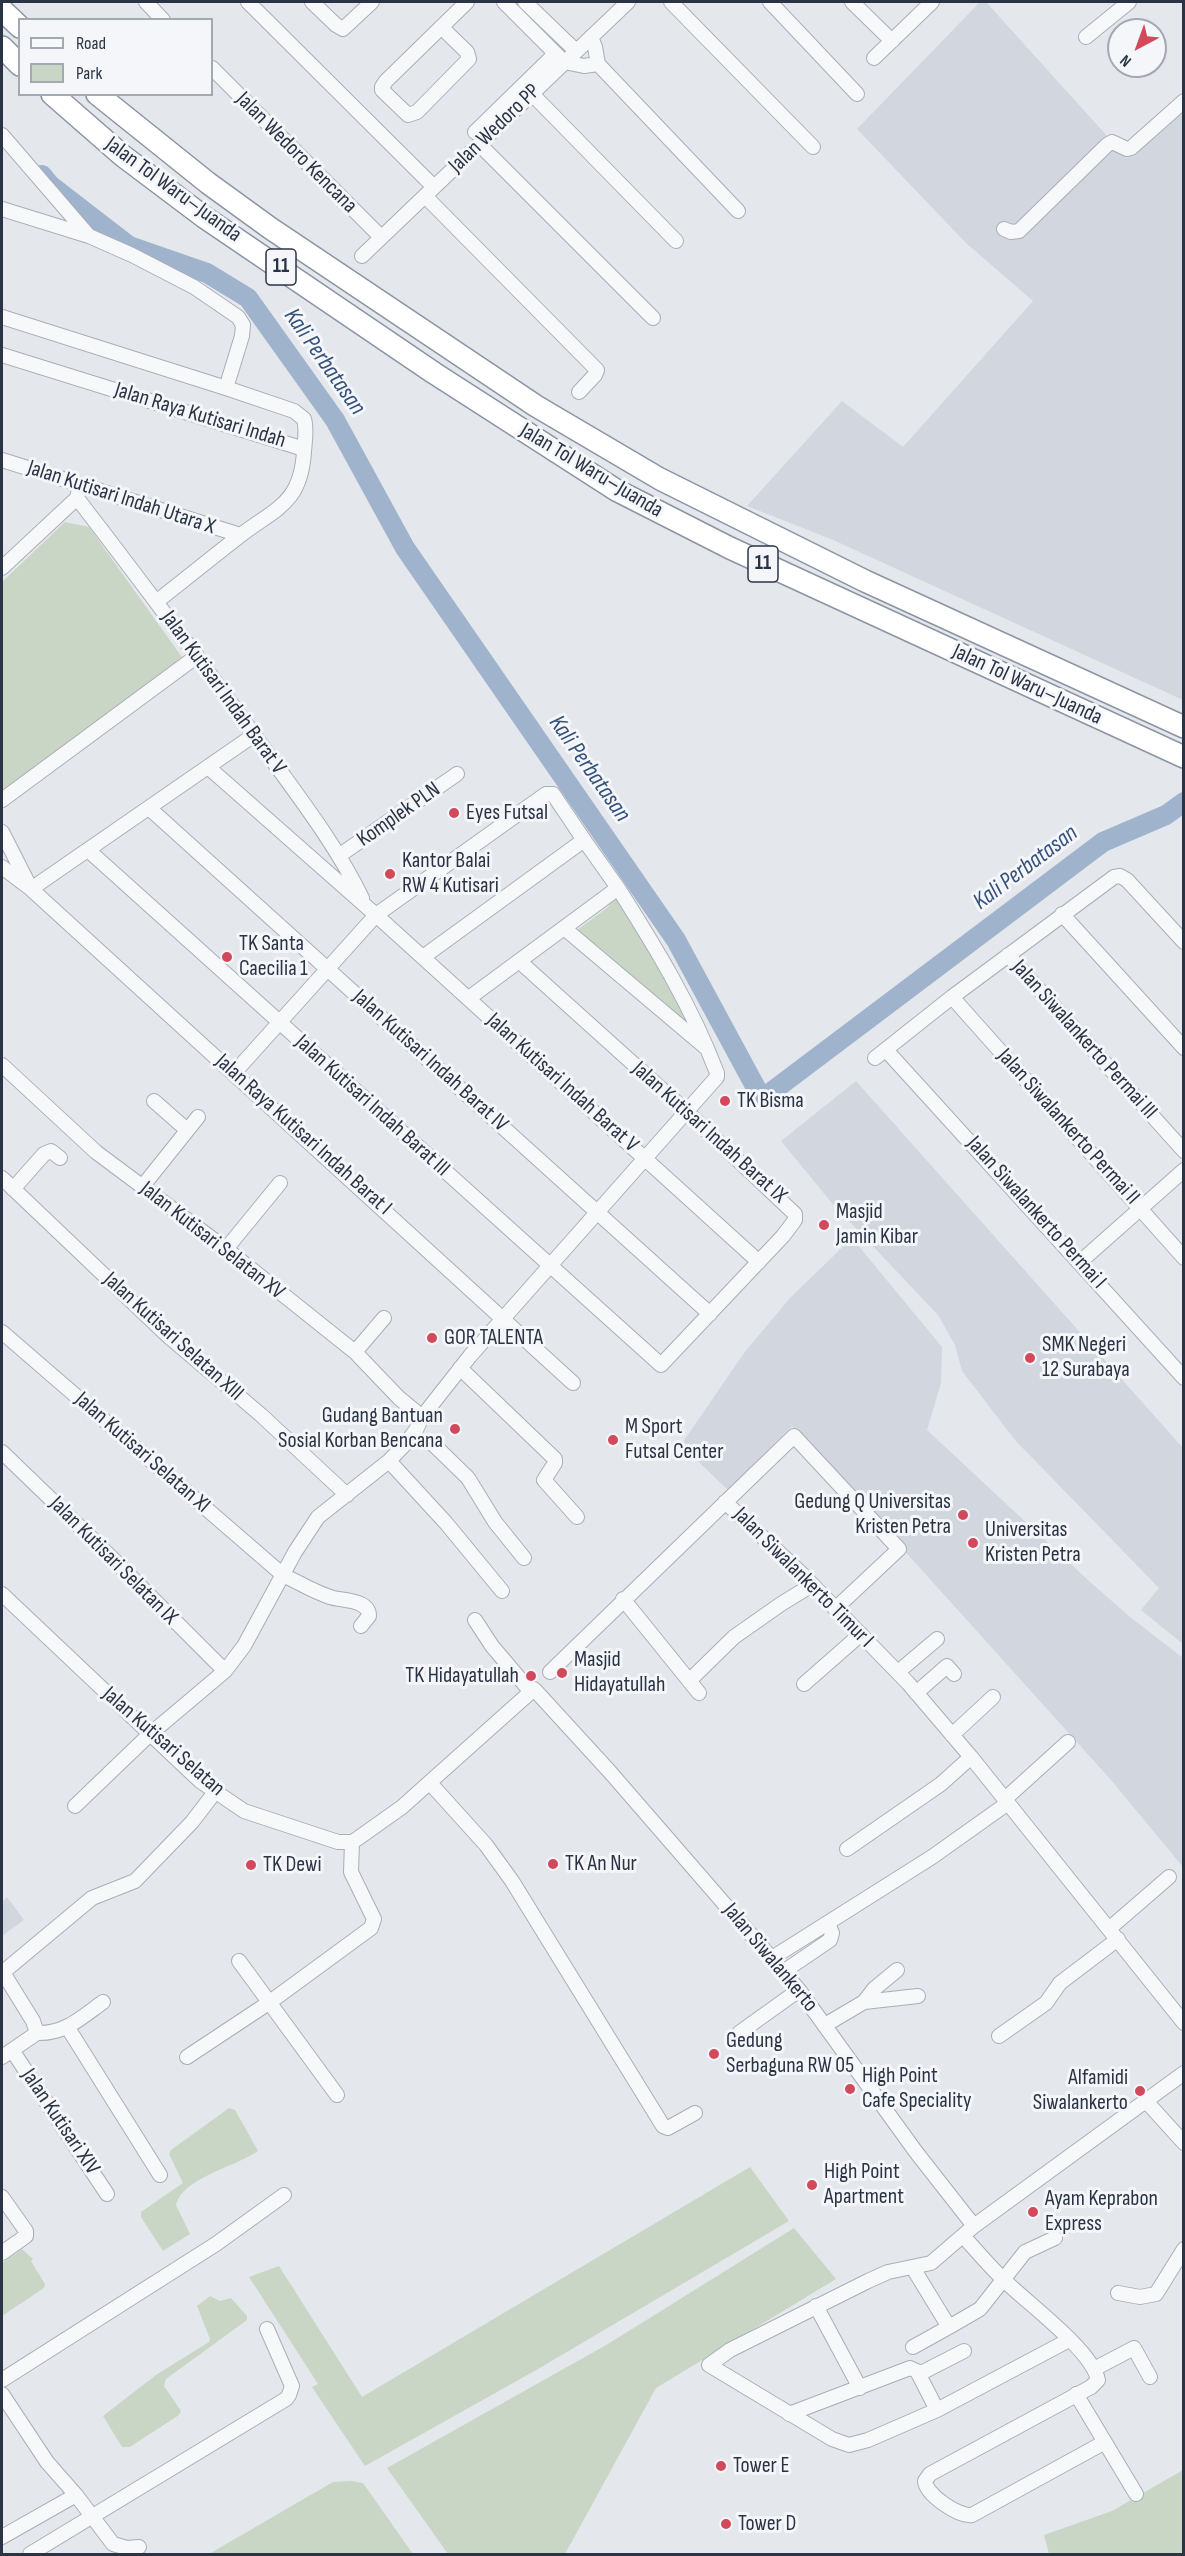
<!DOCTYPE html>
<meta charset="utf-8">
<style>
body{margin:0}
#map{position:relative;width:1185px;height:2556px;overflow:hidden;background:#e4e7ec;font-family:"Sofia Sans Condensed",sans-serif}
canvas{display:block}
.frame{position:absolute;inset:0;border:3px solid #2b3445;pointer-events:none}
.legend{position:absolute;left:18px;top:18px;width:195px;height:78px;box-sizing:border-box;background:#f4f6f9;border:2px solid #a4a8b1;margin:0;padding:8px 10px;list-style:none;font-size:18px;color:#2b3445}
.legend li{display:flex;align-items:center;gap:12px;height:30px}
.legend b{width:30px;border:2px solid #a4a8b1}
.north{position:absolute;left:1107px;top:18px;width:60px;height:60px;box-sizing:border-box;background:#f4f6f9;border:2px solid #a4a8b1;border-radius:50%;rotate:221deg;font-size:16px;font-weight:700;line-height:24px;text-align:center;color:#2b3445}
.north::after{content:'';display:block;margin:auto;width:21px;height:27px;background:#d1495b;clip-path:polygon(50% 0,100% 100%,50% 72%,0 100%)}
</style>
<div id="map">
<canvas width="1185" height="2556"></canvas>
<div class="frame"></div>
<ul class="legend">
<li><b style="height:8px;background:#f7f8fa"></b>Road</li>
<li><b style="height:16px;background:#c9d6c5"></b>Park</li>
</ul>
<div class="north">N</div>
</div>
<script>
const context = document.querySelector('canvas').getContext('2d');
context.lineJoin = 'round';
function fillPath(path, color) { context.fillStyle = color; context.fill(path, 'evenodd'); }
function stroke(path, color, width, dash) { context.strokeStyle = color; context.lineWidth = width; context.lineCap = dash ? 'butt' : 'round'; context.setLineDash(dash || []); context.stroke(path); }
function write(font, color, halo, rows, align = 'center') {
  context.font = font + ' "Sofia Sans Condensed",sans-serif'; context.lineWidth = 6; context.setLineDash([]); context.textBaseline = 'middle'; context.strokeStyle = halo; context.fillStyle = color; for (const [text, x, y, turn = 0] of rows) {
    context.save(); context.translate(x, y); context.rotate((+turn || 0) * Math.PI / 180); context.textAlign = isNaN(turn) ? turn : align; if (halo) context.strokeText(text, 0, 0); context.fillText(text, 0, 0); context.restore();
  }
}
const built = new Path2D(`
 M980,2H986L1127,158L1183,107V700L831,539L747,506L842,401L903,447L1033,301L966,243L857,129Z
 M856,1081L1183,1448V1644L1141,1610L1159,1588L1015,1440L962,1371L955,1345L938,1315L831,1202L781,1141Z
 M852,1238L942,1347L941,1383L927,1430L1089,1581L1130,1617L1183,1658V1867L1111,1780L792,1426L728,1490L681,1445L744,1353L790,1298Z
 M7,1897L24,1920L2,1936V1902Z`);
const green = new Path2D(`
 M65,522L89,527L184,660L2,791V582Z
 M616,896L696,1033L573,933L607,908Z
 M229,2108L235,2110L258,2151C237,2166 182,2178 176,2205L190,2234L163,2251L141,2217V2212L183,2183L169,2154L171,2150Z
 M750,2167L789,2221L538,2369L365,2466L312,2387L318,2384L249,2277L279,2266L362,2397Z
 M794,2228L836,2279L656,2388L565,2554H448L387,2468L608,2344Z
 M22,2249L33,2259L31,2261L45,2284L44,2288L2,2316V2263Z
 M210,2296L220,2301L231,2298L247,2316V2320L166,2379L164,2386L181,2411L179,2415L130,2447H122L103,2416L156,2375L209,2342L210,2339L197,2306Z
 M1183,2470V2554H1049L1044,2535L1112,2511Z
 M351,2481L363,2483L413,2554H209L333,2482Z`);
const river = new Path2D(`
 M42,175L50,185L129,246L207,273L248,298L335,420L405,548L676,940L762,1099L1103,842L1166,815L1184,802`);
const minor = new Path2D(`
 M146,2L163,20
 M248,2L434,187
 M312,2L336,25L343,29L372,2
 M504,2L564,62L584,66L598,64
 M525,2L576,51
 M671,2L813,147
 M770,2L857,94
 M852,2L892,41
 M441,27L467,52L469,59L417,112L408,115L382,90V87L386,81L467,2
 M591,37L595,47L598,64L738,211
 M1086,37L1129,2
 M874,58L932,2
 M212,68L381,237
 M532,94L676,241
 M475,132L555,54
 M2,135L89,236
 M479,144L653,318
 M425,196L597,370L595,375L579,392
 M2,209L89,236L132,255L194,287L238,317L243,325L242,336L226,388
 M1004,229L1011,232L1019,231L1107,145L1112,142L1127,149L1131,148L1184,101
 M362,256L628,2
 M2,317L226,388L294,411L304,419C307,429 305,440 304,451C301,506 273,509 237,538C210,559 183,581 156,602
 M2,355L304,449
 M2,460L240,535
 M80,485L77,498C140,580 202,662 262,746C298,796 335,843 362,898
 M2,568L77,498
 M208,767L376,915L759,1262
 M2,800L197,656
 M149,808L710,1314
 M2,832L29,885
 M88,850L661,1365L783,1236L795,1220V1214L688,1113L519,961
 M340,855L457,774
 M2,867L31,889L573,1383
 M31,889L254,735
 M1062,914L1184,1048
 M564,928L705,1047
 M1008,955L1184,1151
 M952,997L1184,1258
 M469,998L618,888L584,840
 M886,1050L1184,1378
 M875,1058L952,997L1114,877L1120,876L1127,880L1184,942
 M2,1065L96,1152L226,1249L355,1352L399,1398L422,1417
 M234,1073L376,915L546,794H553L584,840L423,957
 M154,1101L187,1130
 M2,1178L168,1336L261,1415L347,1495
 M142,1187L198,1117
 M13,1189L44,1154L51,1151L60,1158
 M226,1249L280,1183
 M1080,1262L1184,1170
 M2,1332L283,1575C298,1582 314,1592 330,1597C341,1601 369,1599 369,1616L361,1626
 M355,1352L384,1318
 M460,1368L555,1459V1463L544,1480L577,1517
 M433,1444L468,1478L495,1522L524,1558
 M2,1452L113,1559L225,1671
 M389,1461L446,1523L502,1591
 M725,1502L802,1574L908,1683L971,1757L1184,2023
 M2,1594L200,1781L244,1811L338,1842H352L357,1839L402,1807L534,1689L610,1772L799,1990L916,2152L974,2226
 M623,1599L699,1693
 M475,1620L492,1646L531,1692
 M550,1672L794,1436L899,1549L835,1609
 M898,1672L937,1639
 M689,1681L734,1637L781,1604L812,1585
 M804,1684L861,1634
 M916,1693L947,1666L954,1674
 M952,1735L993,1697
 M430,1783L486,1845L512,1881L663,2126L668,2128L695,2113
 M1005,1799L1068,1742
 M75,1806L149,1735L225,1671L244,1646L295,1552L318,1517L389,1461L407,1442L416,1430L422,1417L470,1356L717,1077V1073C692,1007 656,948 618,888
 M847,1849L941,1784L971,1757
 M1110,1928L1169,1877
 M772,1958L932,1857L1008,1803
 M239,1961L337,2095
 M2,1971L33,2021L37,2033
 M783,1972L830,1940L832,1933L828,1923
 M2,1973L92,1898L135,1881L192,1822L215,1792
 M864,2002L874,1989L897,1970
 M825,2025L864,2002L918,1996
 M68,2028L160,2175
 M37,2033C65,2034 82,2017 103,2002
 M739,2033L799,1990
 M999,2036L1046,2003L1060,1983L1118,1939
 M12,2050L107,2194
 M2,2057L37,2033
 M187,2057L270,2002L371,1928L374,1919L351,1872L352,1842
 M1145,2100L1184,2143
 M2,2197L26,2231V2236L2,2253
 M963,2236C976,2250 989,2266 1004,2280C1027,2303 1092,2350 1098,2380L1091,2387L930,2474L925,2481C926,2495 959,2517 972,2515L1105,2442
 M913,2268L949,2327L980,2309L1025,2252L1055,2238
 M1118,2293L1140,2297L1156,2294L1184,2249
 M816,2306L860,2388
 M1069,2340L937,2410L868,2440L849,2445L832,2439L709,2365L730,2350L868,2281L888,2272L931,2263L974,2226L1184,2073
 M913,2347L949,2327
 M1094,2369L1134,2348L1150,2377
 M918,2373L937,2410
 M2,2380L216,2244L284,2195
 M2,2394L47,2462L76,2495
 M1076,2394L1136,2494
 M789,2414L910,2368L921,2373L964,2351
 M2,2537L76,2495L113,2544L127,2548L139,2547
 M30,2554L286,2399L289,2395L292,2386L267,2329`);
const highway = new Path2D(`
 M2,10L20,27
 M2,47L20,65
 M52,94L123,156L204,217L434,373L616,490L730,548L1184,757
 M97,94L208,183L270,228L536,406L660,479L865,581L1184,727`);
const markers = [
 [454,813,6,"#d1495b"],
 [390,874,6,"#d1495b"],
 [227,957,6,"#d1495b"],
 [725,1101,6,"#d1495b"],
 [824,1225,6,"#d1495b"],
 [432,1338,6,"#d1495b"],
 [1030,1358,6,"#d1495b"],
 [455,1429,6,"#d1495b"],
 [613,1440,6,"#d1495b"],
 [963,1515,6,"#d1495b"],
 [973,1543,6,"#d1495b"],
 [562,1673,6,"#d1495b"],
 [531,1676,6,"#d1495b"],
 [553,1864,6,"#d1495b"],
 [251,1865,6,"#d1495b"],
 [714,2054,6,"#d1495b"],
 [850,2089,6,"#d1495b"],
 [1140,2091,6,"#d1495b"],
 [812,2185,6,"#d1495b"],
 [1033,2212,6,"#d1495b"],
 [721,2466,6,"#d1495b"],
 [726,2524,6,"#d1495b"]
];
const shields = [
 [281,267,30],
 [763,564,30]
];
const shieldNames = [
 ["11",281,267],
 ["11",763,564]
];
const streetNames = [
 ["Jalan Wedoro PP",495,129,-44],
 ["Jalan Wedoro Kencana",296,153,45],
 ["Jalan Tol Waru–Juanda",173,190,36],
 ["Jalan Raya Kutisari Indah",200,416,17],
 ["Jalan Tol Waru–Juanda",591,471,31],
 ["Jalan Kutisari Indah Utara X",121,498,18],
 ["Jalan Tol Waru–Juanda",1027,685,25],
 ["Jalan Kutisari Indah Barat V",223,693,54],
 ["Komplek PLN",399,815,-35],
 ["Jalan Siwalankerto Permai III",1084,1040,48],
 ["Jalan Kutisari Indah Barat IV",430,1061,42],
 ["Jalan Kutisari Indah Barat V",562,1083,42],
 ["Jalan Kutisari Indah Barat III",372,1106,42],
 ["Jalan Siwalankerto Permai II",1068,1127,48],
 ["Jalan Kutisari Indah Barat IX",709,1133,42],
 ["Jalan Raya Kutisari Indah Barat I",303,1135,42],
 ["Jalan Siwalankerto Permai I",1036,1213,48],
 ["Jalan Kutisari Selatan XV",212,1241,38],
 ["Jalan Kutisari Selatan XIII",173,1337,42],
 ["Jalan Kutisari Selatan XI",142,1453,41],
 ["Jalan Kutisari Selatan IX",113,1561,45],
 ["Jalan Siwalankerto Timur I",803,1578,45],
 ["Jalan Kutisari Selatan",163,1742,41],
 ["Jalan Siwalankerto",770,1958,50],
 ["Jalan Kutisari XIV",60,2122,56]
];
const poiNames = [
 ["Eyes Futsal",466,813],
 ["Kantor Balai",402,861],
 ["RW 4 Kutisari",402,886],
 ["TK Santa",239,944],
 ["Caecilia 1",239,969],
 ["TK Bisma",737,1101],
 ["Masjid",836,1212],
 ["Jamin Kibar",836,1237],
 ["GOR TALENTA",444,1338],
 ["SMK Negeri",1042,1345],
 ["12 Surabaya",1042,1370],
 ["Gudang Bantuan",443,1416,"right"],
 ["Sosial Korban Bencana",443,1441,"right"],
 ["M Sport",625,1427],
 ["Futsal Center",625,1452],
 ["Gedung Q Universitas",951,1502,"right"],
 ["Kristen Petra",951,1527,"right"],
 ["Universitas",985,1530],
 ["Kristen Petra",985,1555],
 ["Masjid",574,1660],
 ["Hidayatullah",574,1685],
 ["TK Hidayatullah",519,1676,"right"],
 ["TK An Nur",565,1864],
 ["TK Dewi",263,1865],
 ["Gedung",726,2041],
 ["Serbaguna RW 05",726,2066],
 ["High Point",862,2076],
 ["Cafe Speciality",862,2101],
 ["Alfamidi",1128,2078,"right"],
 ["Siwalankerto",1128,2103,"right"],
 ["High Point",824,2172],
 ["Apartment",824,2197],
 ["Ayam Keprabon",1045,2199],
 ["Express",1045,2224],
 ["Tower E",733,2466],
 ["Tower D",738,2524]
];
const waterNames = [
 ["Kali Perbatasan",324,362,55],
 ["Kali Perbatasan",589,769,55],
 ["Kali Perbatasan",1026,868,-37]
];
fillPath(built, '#d2d6de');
fillPath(green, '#c9d6c5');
stroke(river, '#9fb4cc', 20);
stroke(minor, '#a9aeb7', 16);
stroke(highway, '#8b94a3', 24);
stroke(minor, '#f7f8fa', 14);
stroke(highway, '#fff', 21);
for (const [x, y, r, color] of markers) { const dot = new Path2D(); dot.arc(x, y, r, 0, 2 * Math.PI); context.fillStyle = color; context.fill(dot); stroke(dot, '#f4f6f9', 2); }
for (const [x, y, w] of shields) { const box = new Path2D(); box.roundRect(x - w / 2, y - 18, w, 36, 4.5); context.fillStyle = '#f4f6f9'; context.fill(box); stroke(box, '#2b3445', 1.5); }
write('bold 21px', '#2b3445', null, shieldNames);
write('22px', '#2b3445', '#f4f6f9', streetNames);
write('22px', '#2b3445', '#f4f6f9', poiNames, 'left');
write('italic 24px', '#34527a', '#f4f6f9', waterNames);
</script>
